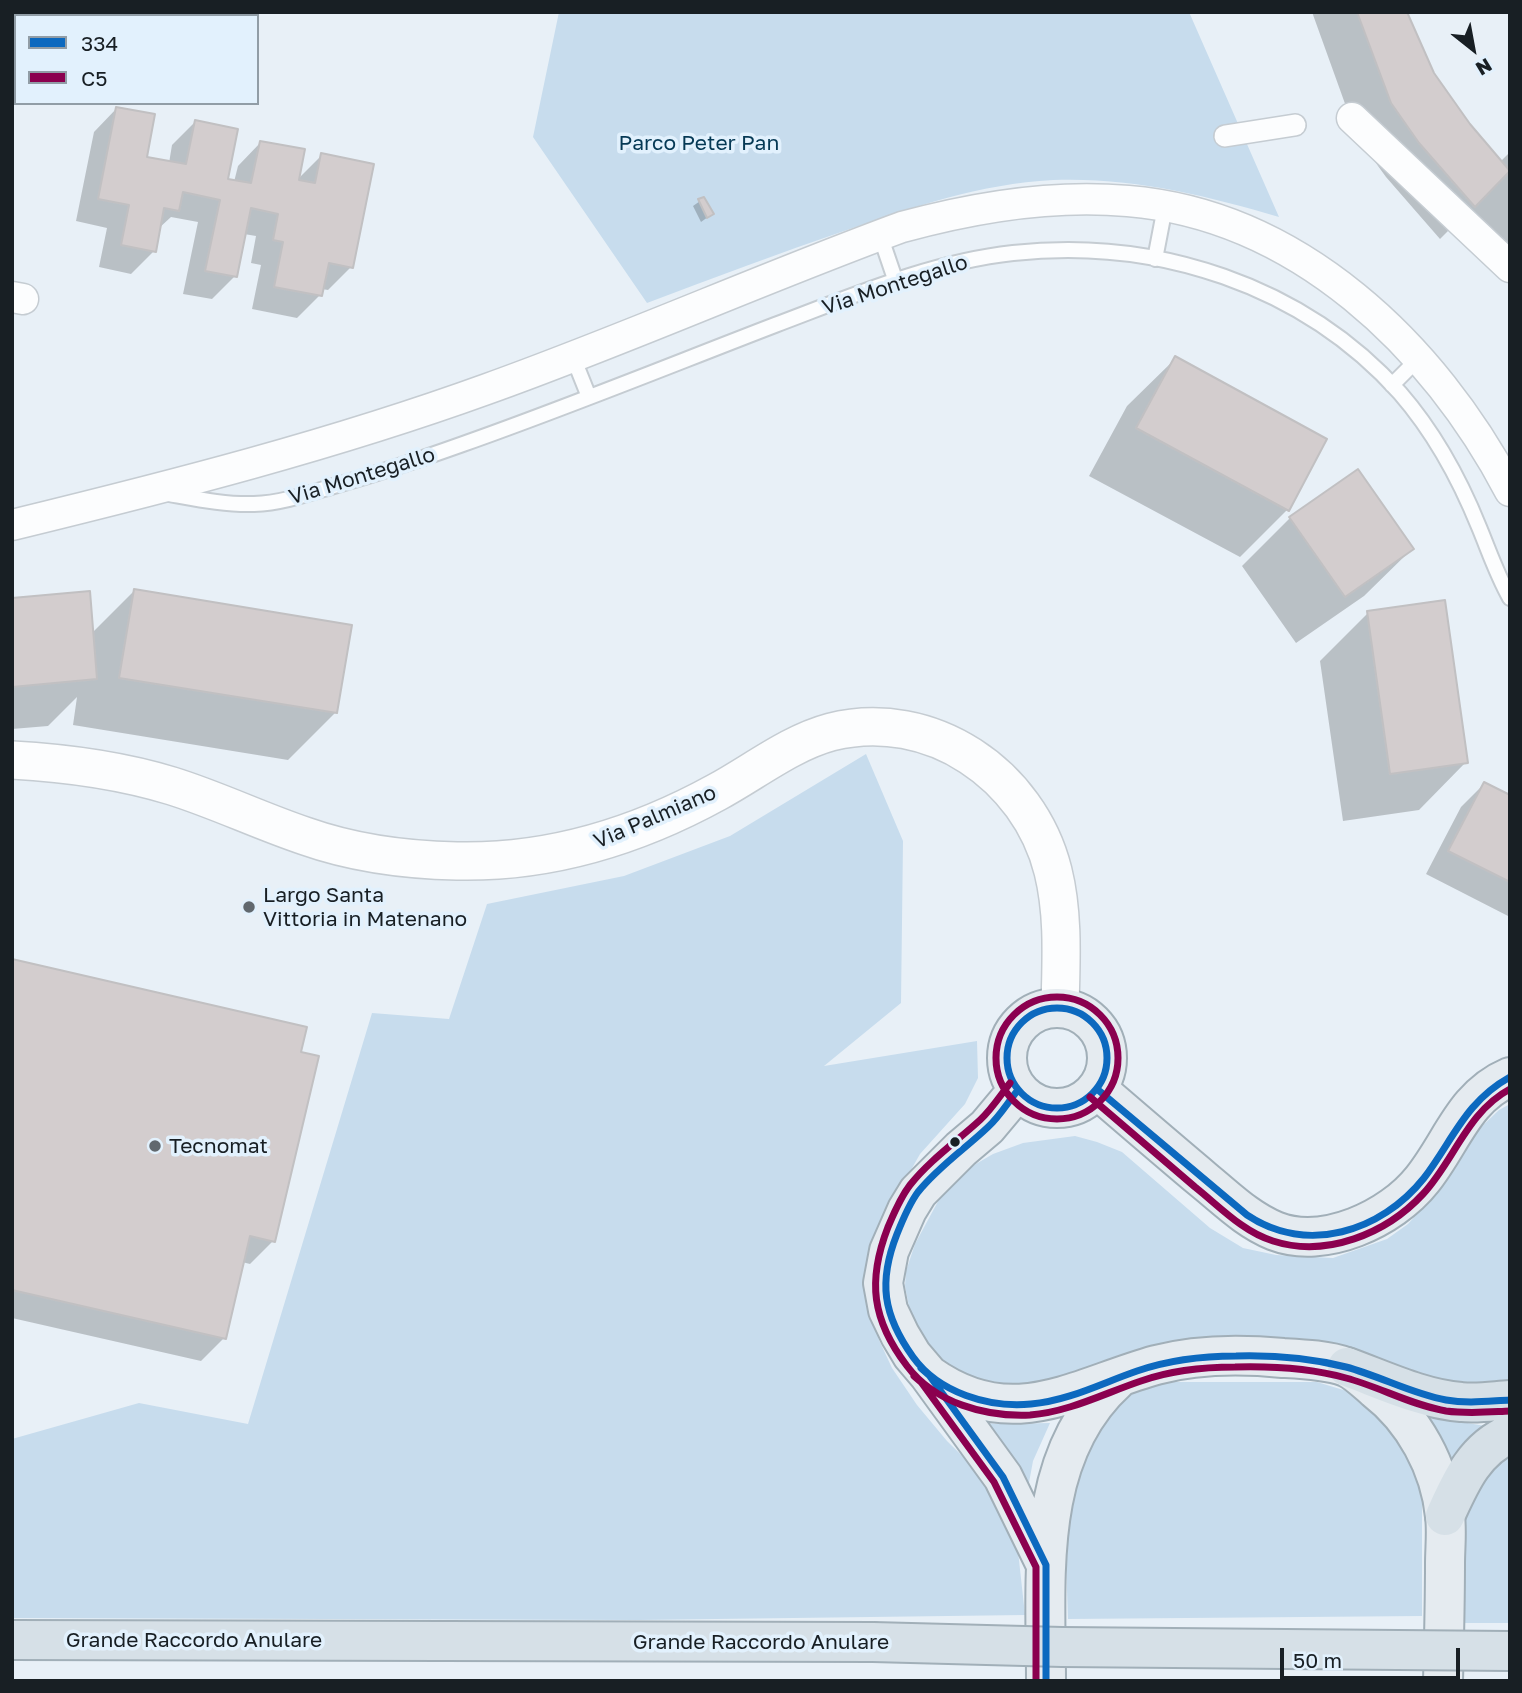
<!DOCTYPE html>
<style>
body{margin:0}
#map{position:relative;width:1522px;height:1693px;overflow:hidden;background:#e8f0f7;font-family:"Golos Text",sans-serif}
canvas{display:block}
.frame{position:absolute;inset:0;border:14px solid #181f24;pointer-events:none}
.legend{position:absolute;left:14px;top:14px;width:245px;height:91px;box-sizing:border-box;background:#e2f1fd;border:2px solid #919da6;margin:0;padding:9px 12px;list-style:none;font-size:21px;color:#181f24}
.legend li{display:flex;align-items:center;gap:14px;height:35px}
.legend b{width:35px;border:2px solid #919da6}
.north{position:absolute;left:1438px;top:14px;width:70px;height:70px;-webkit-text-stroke:5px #e2f1fd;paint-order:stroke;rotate:149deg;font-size:19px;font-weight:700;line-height:28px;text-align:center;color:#181f24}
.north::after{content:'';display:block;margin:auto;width:24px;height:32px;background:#181f24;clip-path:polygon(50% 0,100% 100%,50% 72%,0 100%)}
.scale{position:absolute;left:1280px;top:1648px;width:180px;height:32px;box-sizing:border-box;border:4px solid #181f24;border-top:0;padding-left:9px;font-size:21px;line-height:24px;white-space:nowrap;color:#181f24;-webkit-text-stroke:5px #e2f1fd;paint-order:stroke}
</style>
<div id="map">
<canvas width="1522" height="1693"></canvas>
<div class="frame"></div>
<ul class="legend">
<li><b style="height:9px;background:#0c69bf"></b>334</li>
<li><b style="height:9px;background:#8b004f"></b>C5</li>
</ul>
<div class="north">N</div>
<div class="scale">50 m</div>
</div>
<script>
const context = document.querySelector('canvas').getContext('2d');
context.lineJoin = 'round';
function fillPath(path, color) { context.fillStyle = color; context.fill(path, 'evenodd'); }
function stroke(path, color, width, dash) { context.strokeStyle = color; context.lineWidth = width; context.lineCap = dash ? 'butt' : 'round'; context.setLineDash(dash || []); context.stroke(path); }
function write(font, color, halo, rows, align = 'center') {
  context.font = font + ' "Golos Text",sans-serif'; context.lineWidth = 7; context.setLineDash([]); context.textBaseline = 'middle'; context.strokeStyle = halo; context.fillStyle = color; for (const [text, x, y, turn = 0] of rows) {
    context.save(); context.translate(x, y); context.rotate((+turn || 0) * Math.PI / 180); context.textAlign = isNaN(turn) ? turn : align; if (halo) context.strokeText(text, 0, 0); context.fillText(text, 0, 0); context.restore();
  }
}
const green = new Path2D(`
 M559,12H1189L1279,217C1205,195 1131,177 1053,180C980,184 916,206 847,230C780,253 713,278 647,303L533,137Z
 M866,754L903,841L901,1003L824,1066L977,1041L978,1078L965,1104L920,1154L893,1202L872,1310L879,1340L892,1368L917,1405L947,1441L995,1488L1017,1542L1025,1615L639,1620L12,1618V1439L139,1403L248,1424L372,1013L449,1019L487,904L624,876L730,836Z
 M1510,1104V1380L1464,1385L1444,1383L1383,1363L1061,1383L993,1390L943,1367L917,1326L909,1307L905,1286L906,1271L915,1244L942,1194L969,1168L993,1154L1023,1143L1075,1136L1097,1142L1122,1152L1210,1228L1243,1248L1276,1255L1333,1258L1387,1239L1408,1224L1430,1200L1477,1131L1499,1110Z
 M1167,1382H1317L1350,1392L1406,1441L1422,1493V1616L1068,1619L1065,1532L1080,1452L1133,1390Z
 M1414,1407L1438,1418L1497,1428L1446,1481Z
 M975,1422L1000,1424L1050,1423L1033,1461L1028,1488Z
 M1510,1451V1623H1460C1462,1589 1459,1508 1478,1481C1486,1470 1500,1460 1510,1451Z`);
const shadow = new Path2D(`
 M1312,12H1405L1432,74L1469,125L1500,162L1510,152V252L1469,210L1440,239L1386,177L1357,137Z
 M117,108L145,158L169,163L172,145L195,122L226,180L234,182L238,166L261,142L297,180L322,155L351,267L328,290L322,289L320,295L297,318L252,309L261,265L251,263L256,236L244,234L235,276L212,299L183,294L198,222L171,217L158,229L154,251L131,274L99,267L107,228L76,221L94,132Z
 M703,199L712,214L701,222L693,206Z
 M1175,359L1287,510L1240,557L1089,476L1127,406Z
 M1290,518L1412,549L1364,596L1296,643L1242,566Z
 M135,590L335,713L288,760L73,725L77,697L48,726L12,729V599L91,634Z
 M1368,613L1466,762L1419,810L1343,821L1320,661Z
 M1484,784L1510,797V917L1426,874L1461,807Z
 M12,960L299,1053L273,1241L250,1264L242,1262L224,1338L201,1361L12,1318Z`);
const building = new Path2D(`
 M1357,12H1407L1434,73L1470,124L1510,171L1475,207L1419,143L1391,103Z
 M116,107L155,114L147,157L186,164L195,120L238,129L228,179L251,183L260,141L305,149L299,180L315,183L321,153L374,164L353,268L329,263L322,296L274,287L283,242L273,240L278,214L251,208L237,277L205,271L220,200L183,192L179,211L164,208L156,252L121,245L129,205L98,199Z
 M704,197L714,214L707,218L698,199Z
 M1175,356L1327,439L1289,511L1136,428Z
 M1358,469L1414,549L1345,597L1289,517Z
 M134,589L352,625L337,713L119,678Z
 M90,591L97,679L12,687V598Z
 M1445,600L1468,763L1390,774L1367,611Z
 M1484,782L1510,795V882L1448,851Z
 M12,959L307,1027L301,1052L319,1056L275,1242L250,1236L226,1339L12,1290Z`);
const service = new Path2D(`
 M46,12L52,14L60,12
 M880,235L896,282
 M1155,259L1165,207
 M573,357L589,397
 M1392,385L1418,359
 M169,494C197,499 226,505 254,504C283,503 310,493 337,485C380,473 421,459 463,444C568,407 671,365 775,325C852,296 931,262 1013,253C1156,237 1303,285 1400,393C1433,431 1460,480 1479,527C1489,551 1497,575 1510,598`);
const pedestrian = new Path2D(`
 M1225,136L1295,125`);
const minor = new Path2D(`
 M1352,118L1510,267
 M12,297L23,299
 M12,525C172,486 332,445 487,389C627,339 763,278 902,227C975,207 1052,194 1128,201C1298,215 1434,346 1510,491`);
const tertiary = new Path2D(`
 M12,760C66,763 120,770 172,786C217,800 260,821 305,836C353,853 406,860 457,861C549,863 637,836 717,792C754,772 790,743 831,732C931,707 1029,775 1053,871C1064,915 1061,962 1060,1007`);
const primary = new Path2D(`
 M1007 1058a50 50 0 1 1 100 0a50 50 0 1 1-100 0Z
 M1097,1089C1133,1120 1169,1151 1206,1182C1228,1200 1248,1220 1275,1231C1324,1250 1391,1219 1422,1180C1452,1143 1463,1097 1510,1077
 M1018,1090L987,1127L961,1149L918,1192L907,1210L889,1251L883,1283L888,1310L900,1335L912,1355L929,1375L1003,1477L1046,1565
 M929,1375C1012,1434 1074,1388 1156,1365C1197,1354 1241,1354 1283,1358C1302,1359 1327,1360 1346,1367C1356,1371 1367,1382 1375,1389C1414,1419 1440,1467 1445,1516C1447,1532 1445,1548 1445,1564C1445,1603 1444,1642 1443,1681
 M1046,1681C1046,1578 1033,1456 1117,1380`);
const motorway = new Path2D(`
 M1347,1367C1383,1380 1422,1399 1461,1402C1477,1404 1494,1401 1510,1400
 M1445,1516C1460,1483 1474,1449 1510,1434
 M12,1640L873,1642`);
const motorwayBridge = new Path2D(`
 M873,1642L1062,1647L1510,1651`);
const bus1 = new Path2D(`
 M1007 1058a50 50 0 1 1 100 0a50 50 0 1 1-100 0Z
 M1097,1089L1247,1215C1307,1255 1381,1232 1424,1178C1453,1140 1465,1102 1510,1077
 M1018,1090C1008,1102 1000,1116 988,1127C965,1149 939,1166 918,1192C909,1204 903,1219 897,1234C878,1282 883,1315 913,1357C939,1393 989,1408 1031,1404C1068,1401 1102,1383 1137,1371C1169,1360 1202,1356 1236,1356C1273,1355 1310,1358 1346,1367C1380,1376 1412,1394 1446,1400C1468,1404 1489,1401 1510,1400
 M921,1368L929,1375L1003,1477L1046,1565V1681`);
const bus2 = new Path2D(`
 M996 1058a61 61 0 1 1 122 0a61 61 0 1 1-122 0Z
 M1010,1083C1000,1096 991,1110 980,1120C956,1142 930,1160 910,1185C900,1198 894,1213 888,1227C867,1281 872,1320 907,1366C935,1403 985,1417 1030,1415C1069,1412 1105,1393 1141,1381C1172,1370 1203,1367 1235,1367C1272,1366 1310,1368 1346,1378C1380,1387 1411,1405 1446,1411C1468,1414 1488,1412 1510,1411
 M1090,1097C1125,1127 1160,1157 1195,1187C1219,1206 1243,1232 1273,1241C1326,1258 1386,1234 1423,1194C1454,1161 1467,1112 1510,1089
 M914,1376L921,1382L994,1482L1036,1567V1681`);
const markers = [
 [249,907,7,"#61686e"],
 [955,1142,6,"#181f24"],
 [155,1146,7,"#61686e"]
];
const parkNames = [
 ["Parco Peter Pan",699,143]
];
const streetNames = [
 ["Via Montegallo",895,285,-18],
 ["Via Montegallo",362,476,-17],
 ["Via Palmiano",655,817,-23],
 ["Grande Raccordo Anulare",194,1640],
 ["Grande Raccordo Anulare",761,1642]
];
const poiNames = [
 ["Largo Santa",263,895],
 ["Vittoria in Matenano",263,919],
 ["Tecnomat",169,1146]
];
fillPath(green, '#c7dced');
fillPath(shadow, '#0003');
fillPath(building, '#d3cdce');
stroke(building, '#c1c0c2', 2);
stroke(service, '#c5ccd2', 18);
stroke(pedestrian, '#c5ccd2', 24);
stroke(minor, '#c5ccd2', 33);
stroke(tertiary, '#c5ccd2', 40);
stroke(primary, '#a1afb8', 42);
stroke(motorway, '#a1afb8', 42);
stroke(service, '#fcfdfe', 14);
stroke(pedestrian, '#fcfdfe', 21);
stroke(minor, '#fcfdfe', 30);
stroke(tertiary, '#fcfdfe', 37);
stroke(primary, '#e5ebf0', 38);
stroke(motorway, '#d6e0e7', 38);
stroke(motorwayBridge, '#a1afb8', 42, []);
stroke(motorwayBridge, '#d6e0e7', 38);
stroke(bus1, '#0c69bf', 7);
stroke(bus2, '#8b004f', 7);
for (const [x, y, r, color] of markers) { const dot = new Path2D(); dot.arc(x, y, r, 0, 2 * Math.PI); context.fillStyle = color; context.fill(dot); stroke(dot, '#e2f1fd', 2.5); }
write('21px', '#053955', '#e2f1fd', parkNames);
write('21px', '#181f24', '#e2f1fd', streetNames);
write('21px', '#181f24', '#e2f1fd', poiNames, 'left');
</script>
